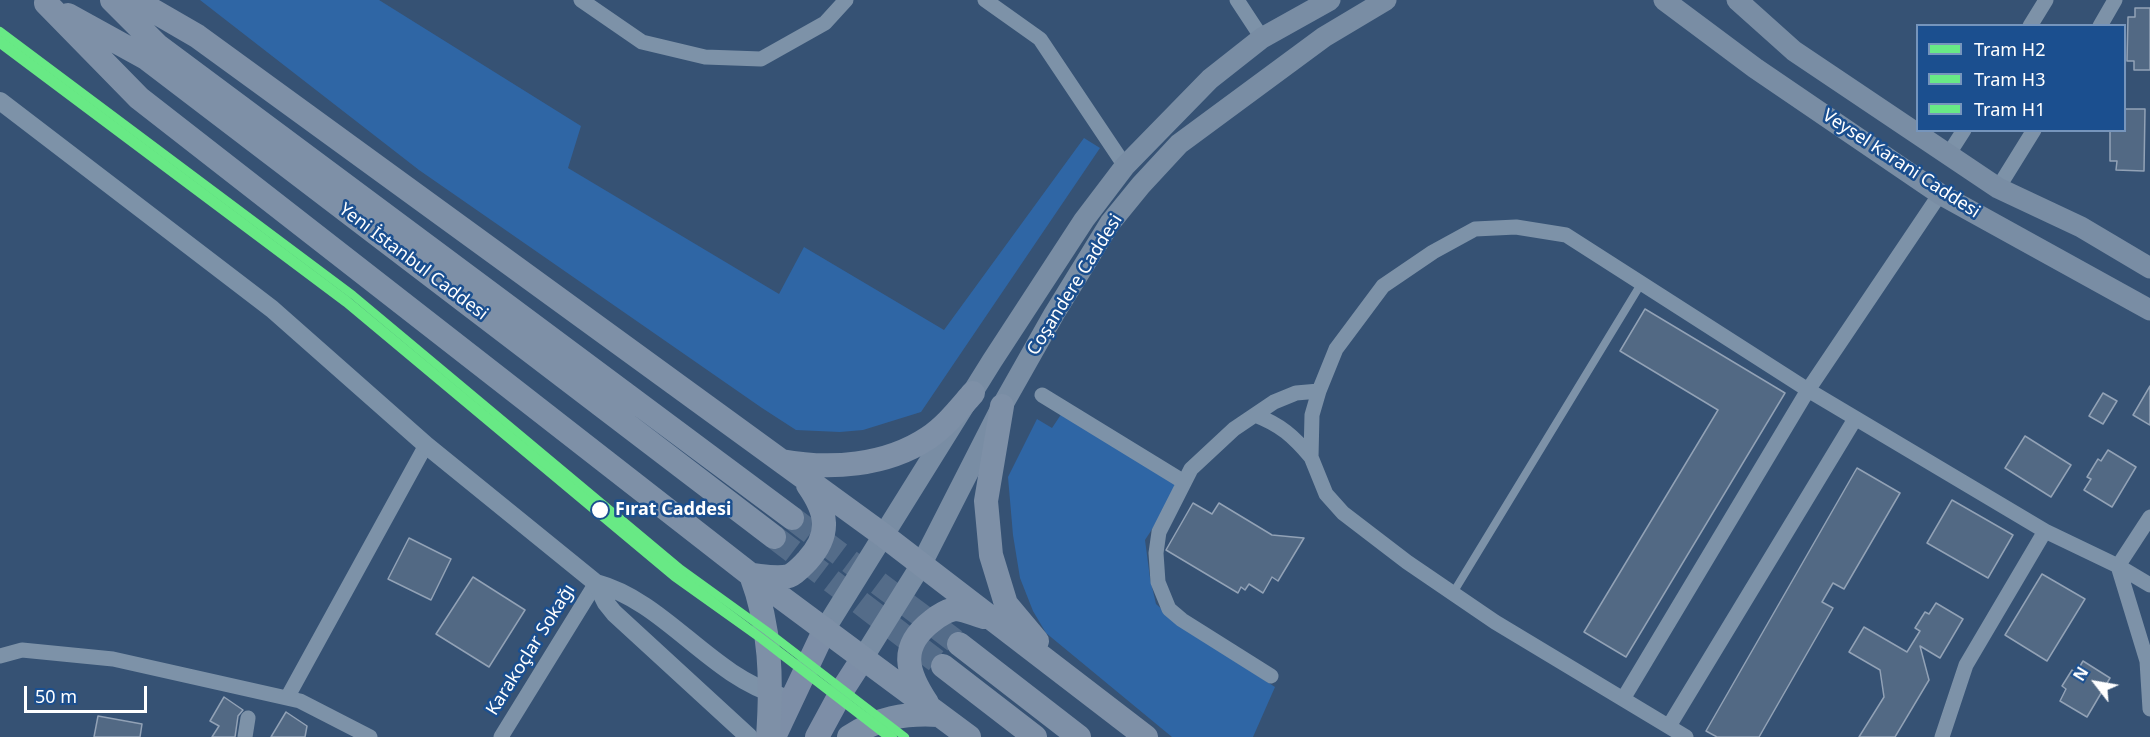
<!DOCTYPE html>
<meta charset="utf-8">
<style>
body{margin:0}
#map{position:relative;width:2150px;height:737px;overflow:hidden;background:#365274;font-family:"Noto Sans",sans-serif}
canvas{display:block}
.legend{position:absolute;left:1916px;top:24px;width:210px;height:108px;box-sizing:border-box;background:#1b4f8f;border:2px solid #7695bc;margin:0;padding:8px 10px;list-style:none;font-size:18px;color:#fff}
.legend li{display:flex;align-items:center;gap:12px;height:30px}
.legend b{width:30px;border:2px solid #7695bc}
.north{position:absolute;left:2066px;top:653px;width:60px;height:60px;-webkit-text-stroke:4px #1b4f8f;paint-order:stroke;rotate:301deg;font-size:16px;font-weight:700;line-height:24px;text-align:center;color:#fff}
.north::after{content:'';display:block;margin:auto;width:21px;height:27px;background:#fff;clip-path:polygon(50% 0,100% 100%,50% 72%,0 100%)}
.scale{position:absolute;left:24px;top:686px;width:123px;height:27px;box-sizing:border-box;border:3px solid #fff;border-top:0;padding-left:8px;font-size:18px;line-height:21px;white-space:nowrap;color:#fff;-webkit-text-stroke:4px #1b4f8f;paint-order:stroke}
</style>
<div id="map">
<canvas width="2150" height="737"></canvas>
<ul class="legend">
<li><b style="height:8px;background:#68e985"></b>Tram H2</li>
<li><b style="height:8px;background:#68e985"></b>Tram H3</li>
<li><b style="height:8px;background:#68e985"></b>Tram H1</li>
</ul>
<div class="north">N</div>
<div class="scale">50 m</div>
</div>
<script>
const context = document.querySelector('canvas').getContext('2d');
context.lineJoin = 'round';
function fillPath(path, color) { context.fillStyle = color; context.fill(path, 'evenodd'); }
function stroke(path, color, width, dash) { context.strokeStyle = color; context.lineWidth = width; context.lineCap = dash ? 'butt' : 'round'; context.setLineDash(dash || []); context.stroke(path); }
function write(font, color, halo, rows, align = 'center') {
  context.font = font + ' "Noto Sans",sans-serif'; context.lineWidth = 5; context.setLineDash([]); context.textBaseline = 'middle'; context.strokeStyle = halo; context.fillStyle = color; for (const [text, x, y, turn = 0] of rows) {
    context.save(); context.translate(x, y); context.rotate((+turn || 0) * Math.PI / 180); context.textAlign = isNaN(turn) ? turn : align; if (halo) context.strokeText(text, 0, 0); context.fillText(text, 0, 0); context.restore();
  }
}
const green = new Path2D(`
 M200,0H379L581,126L568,168L779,294L804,247L944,330L1084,138L1100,148L921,412L863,430L840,432L796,430L762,408L419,170Z
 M1062,413L1181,485L1145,540L1150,578L1156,604L1176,622L1275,687L1253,737H1172L1046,633L1033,611L1020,578L1013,535L1008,477L1037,419L1052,428Z`);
const building = new Path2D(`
 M2135,8H2150V70H2134V61H2127L2128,17H2135Z
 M2124,109H2145L2144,171L2116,170L2117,161H2110V130H2124Z
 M1645,309L1785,393L1626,657L1584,632L1718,410L1620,351Z
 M2150,386V425L2133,415Z
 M2103,393L2117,401L2103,424L2089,416Z
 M2025,436L2071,465L2051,497L2005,468Z
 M2108,450L2136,467L2112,507L2084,490L2091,479L2087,477L2098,459L2101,461Z
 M1857,468L1900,493L1844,589L1833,583L1822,602L1833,608L1759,737H1717L1706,731Z
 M1952,500L2013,535L1988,578L1927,543Z
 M1193,503L1212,514L1219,503L1272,535L1304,538L1278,581L1272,577L1263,593L1249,584L1245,590L1241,587L1238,593L1166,550Z
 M409,538L451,559L431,600L388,579Z
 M2042,574L2085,599L2047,661L2005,635Z
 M473,577L525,610L489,667L436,634Z
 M1936,603L1963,619L1940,658L1920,646L1929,680L1895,737H1859L1884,697L1880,670L1849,652L1864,627L1907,652L1920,631L1915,628L1925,612L1929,614Z
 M2083,661L2110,678L2087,717L2060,701L2066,689L2062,686L2072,670L2076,673Z
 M224,697L243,710L238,716L235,737H212L219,726L210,721Z
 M286,712L307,726L305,737H271Z
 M98,716L142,724L140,737H94Z`);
const trunkTunnel = new Path2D(`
 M792,518L959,644
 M774,537L943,666`);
const service = new Path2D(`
 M1453,593L1641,284`);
const minor = new Path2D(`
 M581,0L642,42L705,57L761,59L825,23L846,0
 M985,0L1040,39L1125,166
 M1237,0L1262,38
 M2030,26L2046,0
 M2100,26L2115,0
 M1948,155L1964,130
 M1998,188L2034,130
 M1042,395L1184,482
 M1255,415C1281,425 1293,436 1311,457
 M2150,517L2118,566L2147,661L2150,709
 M2045,531L2118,566L2150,585
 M0,656L22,650L113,659L300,701L370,737
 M1271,676L1182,620L1169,609L1158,582L1156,553L1159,532L1191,469L1234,429L1274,402L1296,393L1319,391
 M287,698L426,445
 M1623,699L1808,390L1940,194
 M1669,726L1855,419
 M245,737L248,718
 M501,737L596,583
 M1686,737L1495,622L1407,562L1343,513L1326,494L1311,457L1312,415L1319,391L1336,349L1383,286L1433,252L1475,229L1516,227L1566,235L1808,390L2045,531L1966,665L1942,737`);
const tertiary = new Path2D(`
 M0,101L272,309L426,445L596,583C666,602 709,675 780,696
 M596,583L606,603L614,613L749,737`);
const secondary = new Path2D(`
 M1664,0L1755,68L1940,194L2150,310
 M1737,0L1794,51L1998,188L2081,227L2150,268
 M825,629L992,361L1084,220L1125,166L1210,79L1262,38L1330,0
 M863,658L921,565L1002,406L1054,314L1110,223L1141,185L1179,144L1324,37L1386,0`);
const primary = new Path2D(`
 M774,737L825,629
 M817,737L843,689L863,658`);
const trunk = new Path2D(`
 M112,0L157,45L792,518
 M135,0L197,36L883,535L1146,737
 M46,3L139,98L751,575L969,737
 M68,15L146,58L774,537
 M1002,406L986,501L991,555L1006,604L1037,641
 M781,461C830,470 886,466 928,438C946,426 959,409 973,393
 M751,575C771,628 772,681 768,737
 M751,575C763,576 778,579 789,576C796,573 802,566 807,561C832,534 827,512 808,485
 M959,644L1079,737
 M943,666L1035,737
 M927,703C907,673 898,647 932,621C938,616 949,609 957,609C966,610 976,615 984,617
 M849,737C877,718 905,713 938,715`);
const tram1 = new Path2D(`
 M0,31L353,295L681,569L767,631L905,737`);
const tram2 = new Path2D(`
 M0,44L346,303L674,577L761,639L888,737`);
const tram3 = new Path2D(`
 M0,40L348,301L677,574L893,737`);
const markers = [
 [600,510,9,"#fff"]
];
const streetNames = [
 ["Veysel Karani Caddesi",1901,164,33],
 ["Yeni İstanbul Caddesi",413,262,37],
 ["Coşandere Caddesi",1075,285,-58],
 ["Karakoçlar Sokağı",531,650,-58]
];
const stopNames = [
 ["Fırat Caddesi",615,510]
];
fillPath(green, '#2f66a5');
fillPath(building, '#526984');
stroke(building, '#92a2b6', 1.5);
stroke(trunkTunnel, '#546c89', 24, [24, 12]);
stroke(service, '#7d92a8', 8);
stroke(minor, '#7d92a8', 15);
stroke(tertiary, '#7d92a8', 18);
stroke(secondary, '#798da4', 21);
stroke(primary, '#7d8ea7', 24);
stroke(trunk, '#7e90a7', 24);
stroke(tram1, '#68e985', 8);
stroke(tram2, '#68e985', 8);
stroke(tram3, '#68e985', 8);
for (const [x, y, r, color] of markers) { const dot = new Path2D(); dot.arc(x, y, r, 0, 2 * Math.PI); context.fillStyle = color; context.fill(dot); stroke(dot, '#1b4f8f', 2); }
write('18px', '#fff', '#1b4f8f', streetNames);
write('bold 18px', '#fff', '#1b4f8f', stopNames, 'left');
</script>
